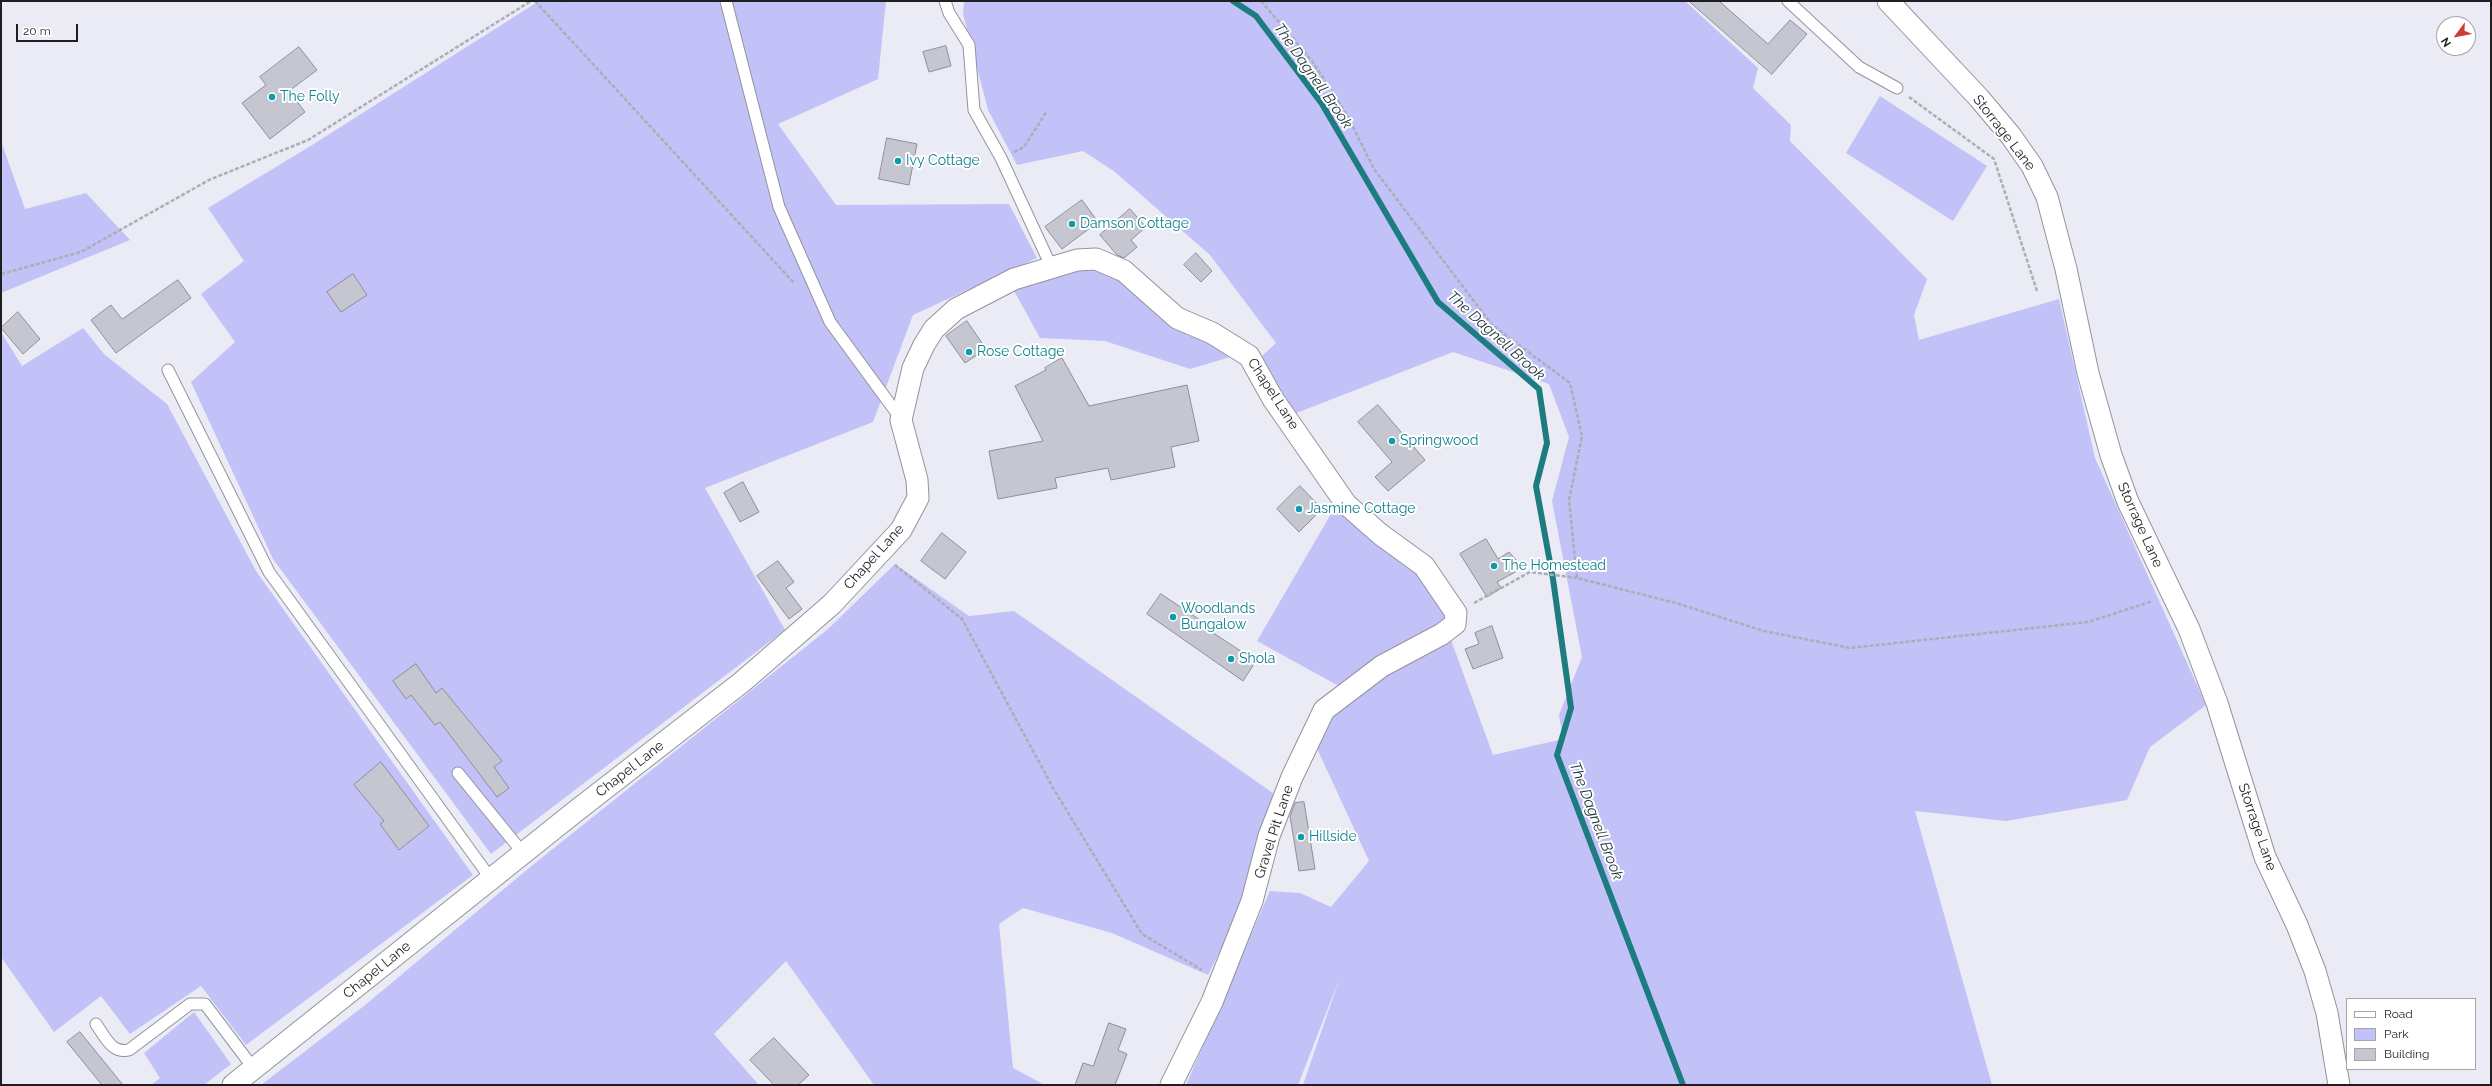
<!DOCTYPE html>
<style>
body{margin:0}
#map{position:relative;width:2492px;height:1086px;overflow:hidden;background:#eaebf5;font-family:Raleway,sans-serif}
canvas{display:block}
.frame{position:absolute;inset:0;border:2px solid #1f1f23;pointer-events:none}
.legend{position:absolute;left:2346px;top:998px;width:130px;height:72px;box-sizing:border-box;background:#fff;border:1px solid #a5a5a7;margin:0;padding:5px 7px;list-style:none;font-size:12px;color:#1f1f23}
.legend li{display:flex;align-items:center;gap:8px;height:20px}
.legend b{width:20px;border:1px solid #a5a5a7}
.north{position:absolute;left:2436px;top:16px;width:40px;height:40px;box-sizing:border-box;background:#fff;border:1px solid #a5a5a7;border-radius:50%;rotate:238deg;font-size:11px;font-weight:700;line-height:16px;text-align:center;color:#1f1f23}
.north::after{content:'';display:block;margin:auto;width:14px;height:18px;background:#cc3d37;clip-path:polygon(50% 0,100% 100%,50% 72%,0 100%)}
.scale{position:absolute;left:16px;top:24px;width:62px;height:18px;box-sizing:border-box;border:2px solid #1f1f23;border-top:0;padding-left:5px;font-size:12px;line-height:14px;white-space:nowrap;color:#1f1f23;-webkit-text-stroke:3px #fff;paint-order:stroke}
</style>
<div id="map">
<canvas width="2492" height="1086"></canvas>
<div class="frame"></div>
<ul class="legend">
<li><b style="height:5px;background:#fff"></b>Road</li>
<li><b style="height:11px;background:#c2c2f8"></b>Park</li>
<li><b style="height:11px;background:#c5c6d0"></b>Building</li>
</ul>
<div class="north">N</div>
<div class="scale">20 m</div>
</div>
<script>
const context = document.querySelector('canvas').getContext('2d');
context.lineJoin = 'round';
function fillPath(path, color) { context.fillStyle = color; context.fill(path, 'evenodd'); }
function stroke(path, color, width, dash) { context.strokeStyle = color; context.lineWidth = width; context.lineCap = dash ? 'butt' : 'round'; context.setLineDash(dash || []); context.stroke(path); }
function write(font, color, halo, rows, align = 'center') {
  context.font = font + ' Raleway,sans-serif'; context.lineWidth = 4; context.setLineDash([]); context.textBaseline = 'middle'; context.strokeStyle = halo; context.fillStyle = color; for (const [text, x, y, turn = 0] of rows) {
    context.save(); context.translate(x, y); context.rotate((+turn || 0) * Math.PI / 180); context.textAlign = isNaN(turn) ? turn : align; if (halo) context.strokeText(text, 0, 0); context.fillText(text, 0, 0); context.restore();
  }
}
const green = new Path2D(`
 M539,1H886L878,79L778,124L836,205L1009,204L1037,258L913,315L873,422L705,488L785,630L491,854L273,559L191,382L235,342L201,294L244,261L208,208L309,147Z
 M964,1H1685L1758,68L1753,88L1791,125L1790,141L1927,279L1914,315L1919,340L2059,299L2095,458L2206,705L2150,747L2127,800L2006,821L1915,811L1992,1085H1303L1340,977L1298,1085H1186L1270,891L1300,893L1331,907L1369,861L1314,742L1329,718L1387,671L1451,640L1493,755L1563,739L1559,715L1582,657L1552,501L1569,437L1549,384L1453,352L1294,414L1262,356L1276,343L1210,255L1115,172L1083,151L1017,165L988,110L963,14Z
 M1880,96L1987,166L1953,221L1846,153Z
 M1,141L25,209L86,193L130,240L1,293Z
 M1090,264L1109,270L1148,299L1188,335L1237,355L1190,369L1105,341L1040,338L1013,289Z
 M83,328L104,354L167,404L256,571L473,875L246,1045L201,986L130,1034L101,996L54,1032L1,957V332L22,366Z
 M1335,507C1365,529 1447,581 1447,620L1345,682L1337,685L1257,641Z
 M895,564L969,616L1014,611L1277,796L1238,916L1208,975L1112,933L1023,908L999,924L1013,1068L1045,1085H874L786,961L714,1034L759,1085H261L364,1006L529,868L828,629Z
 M194,1012L231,1064L204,1085H151L160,1078L144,1053Z`);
const stream = new Path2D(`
 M1233,1L1256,16L1322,104L1438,302L1539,389L1547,443L1536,486L1553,579L1571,708L1557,755L1683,1085`);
const building = new Path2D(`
 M1689,1H1719L1768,44L1790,20L1807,34L1772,74Z
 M946,46L951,66L929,72L923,52Z
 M299,47L317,70L289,91L305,112L270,139L242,103L266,85L260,77Z
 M887,138L917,144L909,185L879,179Z
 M1082,200L1098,222L1062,249L1045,227Z
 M1130,209L1146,227L1131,240L1137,247L1124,258L1117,255L1100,235Z
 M1196,253L1212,271L1201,282L1184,265Z
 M353,274L367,295L341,312L327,292Z
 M178,280L191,298L116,353L91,320L111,305L122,319Z
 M18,312L40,339L23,354L1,328Z
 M967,321L986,349L965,363L946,336Z
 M1062,358L1089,406L1187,385L1199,441L1171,447L1175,467L1111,480L1108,468L1055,478L1057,488L998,499L989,451L1043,441L1015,386L1046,370L1045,368Z
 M1378,405L1425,460L1388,491L1375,477L1392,462L1358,422Z
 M743,482L759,512L740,522L724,493Z
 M1300,486L1322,509L1299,532L1277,509Z
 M942,533L966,552L945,579L921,561Z
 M1486,539L1498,559L1509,552L1519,563V570L1497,582L1501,588L1487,597L1460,554Z
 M778,561L794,582L786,588L802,609L789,619L757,576Z
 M1161,594L1200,620L1198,623L1256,661L1243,681L1147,614Z
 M1492,626L1503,658L1473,669L1465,649L1479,644L1475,633Z
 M416,664L436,693L442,688L502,761L494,767L509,788L497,797L440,722L435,725L411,695L406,699L393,681Z
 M381,762L429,826L399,850L380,824L384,821L354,785Z
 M1304,802L1315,869L1299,871L1290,816L1295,803Z
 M1109,1023L1126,1029L1118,1050L1127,1054L1115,1085H1075L1083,1063L1093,1066Z
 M80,1032L123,1085H102L67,1042Z
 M774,1038L809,1075L798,1085H774L750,1060Z`);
const path = new Path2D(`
 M535,1L794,283
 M561,1H566
 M1261,1L1312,61L1346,113L1374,169L1492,325L1570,383L1582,436L1569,500L1577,578L1676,603L1764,631L1850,648L2088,622L2153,601
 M1909,97L1994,159L2037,291
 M1014,152L1024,147L1047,111
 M1,274L81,252L209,180L308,140L531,1
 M895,565L962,619L1053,788L1142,934L1202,970
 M1474,603L1530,572L1577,578`);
const service = new Path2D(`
 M726,1L779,207L830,322L901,419
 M945,1L949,13L969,45L974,110L1001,158L1051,266
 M1788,1L1859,67L1897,88
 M168,370L269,572L491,879
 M458,773L523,853
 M96,1024C105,1037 112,1054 129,1050L190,1004H205L254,1069`);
const minor = new Path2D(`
 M1888,1L1979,98L2011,136L2032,166L2047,197L2066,269L2088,373L2111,455L2128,502L2189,629L2217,703L2265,857L2297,925L2315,971L2327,1013L2339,1085
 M233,1085L576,811L742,682L832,604L901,530L918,498L917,480L901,420L913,368L924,345L934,329L956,309L1014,279L1077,260L1096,259L1124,271L1177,318L1212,333L1249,356L1273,399L1346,504L1380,534L1424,566L1456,613L1455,624L1442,634L1382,666L1324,710L1292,777L1269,836L1252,901L1212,1002L1171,1085`);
const markers = [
 [272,97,4,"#0f9aa8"],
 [898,161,4,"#0f9aa8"],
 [1072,224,4,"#0f9aa8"],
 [969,352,4,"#0f9aa8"],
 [1392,441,4,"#0f9aa8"],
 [1299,509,4,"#0f9aa8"],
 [1494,566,4,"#0f9aa8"],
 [1173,617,4,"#0f9aa8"],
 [1231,659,4,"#0f9aa8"],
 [1301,837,4,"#0f9aa8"]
];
const cultureNames = [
 ["The Folly",280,97],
 ["Ivy Cottage",906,161],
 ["Damson Cottage",1080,224],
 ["Rose Cottage",977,352],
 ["Springwood",1400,441],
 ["Jasmine Cottage",1307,509],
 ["The Homestead",1502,566],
 ["Woodlands",1181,609],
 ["Bungalow",1181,625],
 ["Shola",1239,659],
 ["Hillside",1309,837]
];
const streetNames = [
 ["Storrage Lane",2004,133,52],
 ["Chapel Lane",1273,394,57],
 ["Storrage Lane",2140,525,66],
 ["Chapel Lane",874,557,-48],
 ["Chapel Lane",630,769,-38],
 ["Storrage Lane",2257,827,71],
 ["Gravel Pit Lane",1274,832,-72],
 ["Chapel Lane",377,970,-39]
];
const waterNames = [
 ["The Dagnell Brook",1313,76,55],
 ["The Dagnell Brook",1496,336,42],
 ["The Dagnell Brook",1596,821,69]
];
fillPath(green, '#c2c2f8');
stroke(stream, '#1d7c7f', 6);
fillPath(building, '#c5c6d0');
stroke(building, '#8e8e98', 1);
stroke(service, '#93939d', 13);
stroke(minor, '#93939d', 23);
stroke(path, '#acadb5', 2.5, [4, 2]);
stroke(service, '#fff', 11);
stroke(minor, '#fff', 21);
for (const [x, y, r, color] of markers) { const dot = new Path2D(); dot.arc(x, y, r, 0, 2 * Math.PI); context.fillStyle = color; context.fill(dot); stroke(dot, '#fff', 1.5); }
write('14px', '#0d838f', '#fff', cultureNames, 'left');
write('14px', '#1f1f23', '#fff', streetNames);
write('italic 15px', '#1c3131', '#fff', waterNames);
</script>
